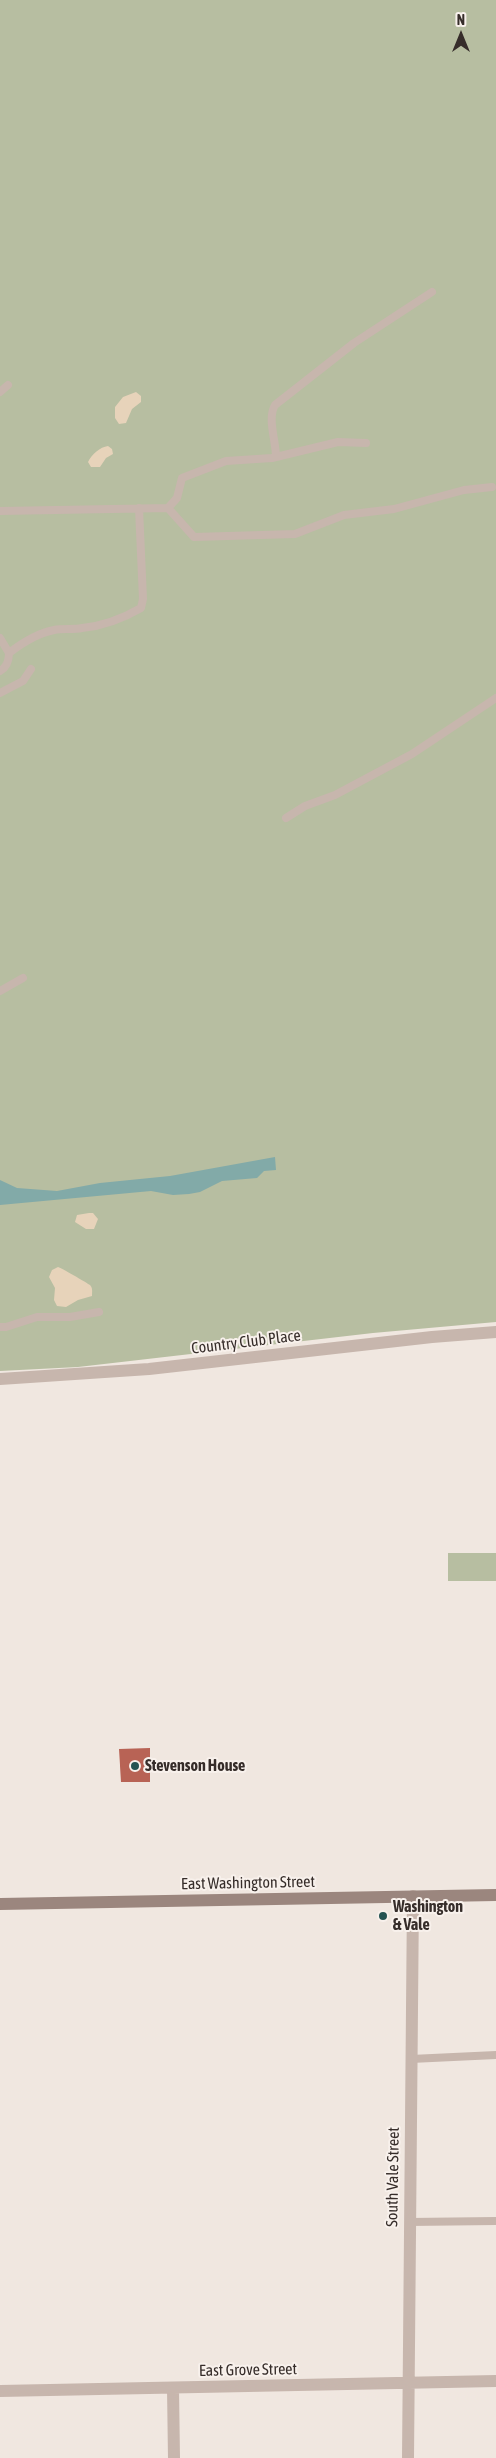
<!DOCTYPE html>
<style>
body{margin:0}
#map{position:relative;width:496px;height:2458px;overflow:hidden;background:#f0e7e0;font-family:"Asap Condensed",sans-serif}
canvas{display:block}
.north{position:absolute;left:436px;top:10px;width:50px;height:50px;-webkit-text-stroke:4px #f8f1ec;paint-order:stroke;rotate:0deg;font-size:14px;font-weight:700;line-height:20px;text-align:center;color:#362d2a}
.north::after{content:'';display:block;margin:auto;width:18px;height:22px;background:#362d2a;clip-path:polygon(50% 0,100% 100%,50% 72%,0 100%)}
</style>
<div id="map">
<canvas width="496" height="2458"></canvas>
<div class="north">N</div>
</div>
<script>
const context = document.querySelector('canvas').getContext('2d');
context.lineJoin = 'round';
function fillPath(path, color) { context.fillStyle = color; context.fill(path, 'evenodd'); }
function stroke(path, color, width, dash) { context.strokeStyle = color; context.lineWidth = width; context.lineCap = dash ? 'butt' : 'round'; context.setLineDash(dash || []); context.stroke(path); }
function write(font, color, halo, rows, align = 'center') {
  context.font = font + ' "Asap Condensed",sans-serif'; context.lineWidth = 4; context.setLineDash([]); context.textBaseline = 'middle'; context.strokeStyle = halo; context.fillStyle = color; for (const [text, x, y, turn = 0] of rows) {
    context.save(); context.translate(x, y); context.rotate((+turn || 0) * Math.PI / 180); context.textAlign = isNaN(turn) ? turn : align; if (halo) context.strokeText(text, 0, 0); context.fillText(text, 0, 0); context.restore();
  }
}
const green = new Path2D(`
 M0,0H496V1322L373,1333L78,1367L0,1371Z
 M448,1553H496V1581H448Z`);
const sand = new Path2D(`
 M136,392L141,396V402L132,409L126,423L119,424L115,418V407L123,397Z
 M108,446L112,449L113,454L106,458L100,467H91L88,462C92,454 100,447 108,446Z
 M89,1213H93L98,1219L94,1229H86L75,1222L77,1215Z
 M58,1267C60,1267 87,1283 90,1285C93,1288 92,1292 92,1296L78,1300L66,1307L57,1306L54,1300L55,1288L49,1277L52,1270Z`);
const water = new Path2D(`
 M275,1157L276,1170L264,1171L257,1178L222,1181L200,1192L189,1194L173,1195L151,1191L0,1205V1180L17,1188L57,1191L100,1183L170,1176Z`);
const building = new Path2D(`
 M150,1748V1782H121L119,1749Z`);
const lane = new Path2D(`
 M0,392L8,385
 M276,457C276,441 267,418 275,405L354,343L432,292
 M168,508L177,498L182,478L226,461L272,458L338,442L366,443
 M0,511L168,508L194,537L295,534L344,515L394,509L464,490L492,487
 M0,638L9,653
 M0,671C7,667 9,661 9,653C22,643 38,633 54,630C63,628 73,630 82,628C103,626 122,619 141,608L143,599L139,508
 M0,693L23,681L31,669
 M286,818L305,806L335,795L412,754L496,698
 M0,991L23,978
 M0,1327H6L37,1317H70L99,1312
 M411,2059L496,2055
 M409,2222L496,2221`);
const street = new Path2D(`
 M0,1379L149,1369L432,1337L496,1332
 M173,2388L174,2458
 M0,2391L496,2381
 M408,2458L413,1896`);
const secondary = new Path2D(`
 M0,1904L496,1895`);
const markers = [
 [135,1766,5,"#245352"],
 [383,1916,5,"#245352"]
];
const streetNames = [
 ["Country Club Place",246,1342,-7],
 ["East Washington Street",248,1883,-1],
 ["South Vale Street",393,2177,-89],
 ["East Grove Street",248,2370,-1]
];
const poiNames = [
 ["Stevenson House",145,1766],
 ["Washington",393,1907],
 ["& Vale",393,1925]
];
fillPath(green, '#b7bea1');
fillPath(sand, '#e7d3ba');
fillPath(water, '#82aaa8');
fillPath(building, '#b86355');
stroke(lane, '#c7b6ad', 8);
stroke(street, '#c7b6ad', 12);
stroke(secondary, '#9b867e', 12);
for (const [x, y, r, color] of markers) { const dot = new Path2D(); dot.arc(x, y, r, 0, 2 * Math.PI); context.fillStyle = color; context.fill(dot); stroke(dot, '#f8f1ec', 2); }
write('16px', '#362d2a', '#f8f1ec', streetNames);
write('bold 16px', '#362d2a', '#f8f1ec', poiNames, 'left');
</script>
